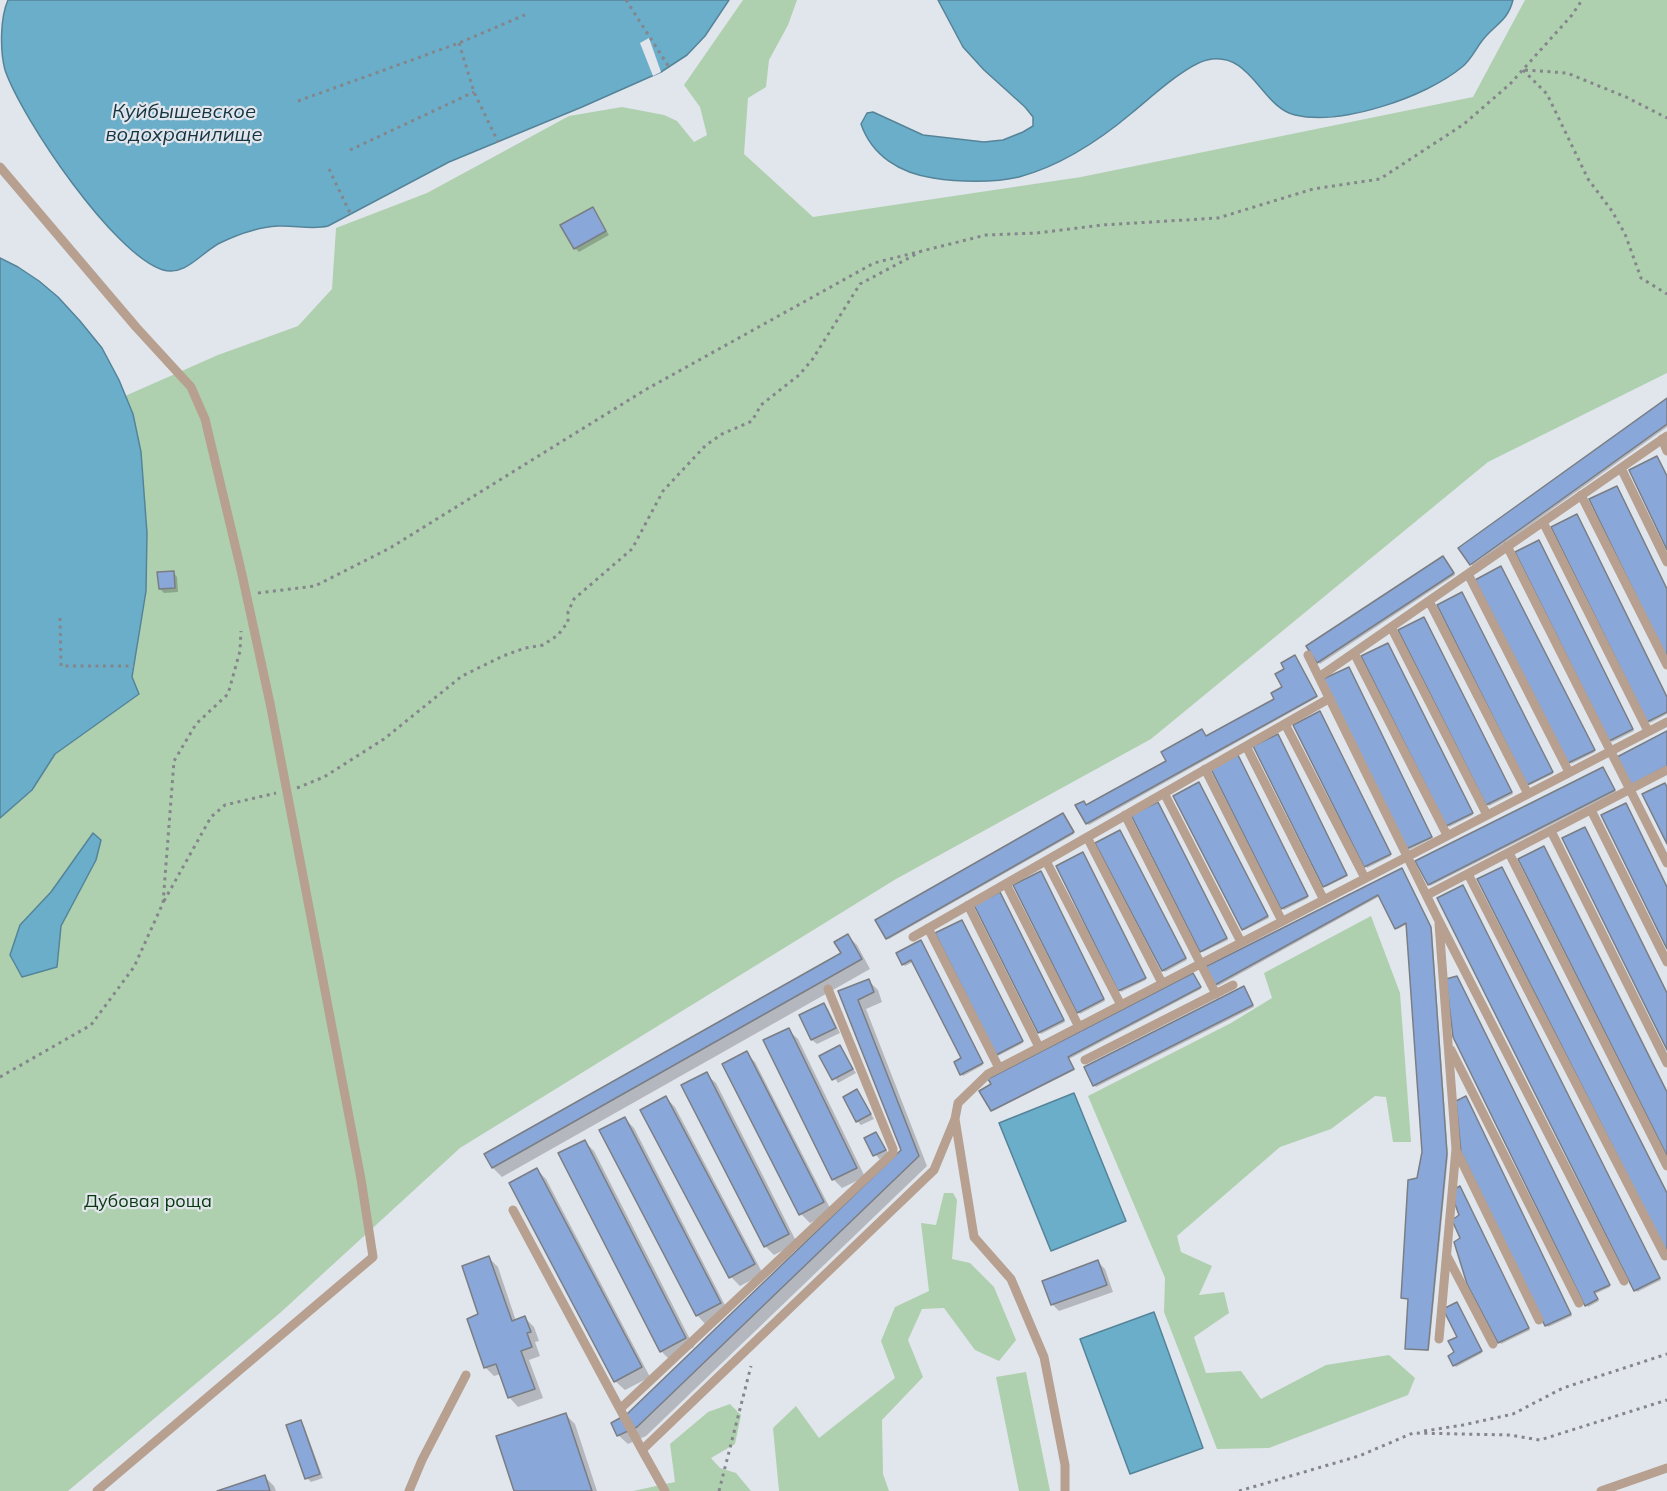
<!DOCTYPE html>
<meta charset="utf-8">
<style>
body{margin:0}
canvas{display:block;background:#e1e5ec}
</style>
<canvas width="1667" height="1491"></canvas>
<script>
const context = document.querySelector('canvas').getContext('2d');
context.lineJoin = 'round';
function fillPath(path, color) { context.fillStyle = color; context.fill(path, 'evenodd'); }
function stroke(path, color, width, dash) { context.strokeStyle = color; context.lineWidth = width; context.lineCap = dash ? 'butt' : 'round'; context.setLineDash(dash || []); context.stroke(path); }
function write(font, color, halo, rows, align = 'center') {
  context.font = font + ' Mulish,sans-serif'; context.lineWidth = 4.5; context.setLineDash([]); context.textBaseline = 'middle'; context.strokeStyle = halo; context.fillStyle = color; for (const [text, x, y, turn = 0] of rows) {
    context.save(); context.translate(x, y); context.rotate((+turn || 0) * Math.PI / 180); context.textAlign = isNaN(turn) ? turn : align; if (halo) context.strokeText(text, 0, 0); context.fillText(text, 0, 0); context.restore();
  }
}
const green = new Path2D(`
 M743,0H797L788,25L769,60L766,87L748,98L744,154L813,217L1081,177L1473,97L1525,0H1667V373L1488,462L1151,739L896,879L460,1148L280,1313L68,1491H0V818L32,790L55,754L139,694L132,677L146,591L147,533L141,452L133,414L125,396L218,355L298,326L332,289L336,228L427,193L569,116L622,107L664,115L677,121L694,142L707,135L700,107L684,85ZM96,860L61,926L57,967L22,977L20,925L51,892Z
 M1371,916L1400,993L1411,1142H1393L1386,1097L1375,1096L1331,1129L1280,1147L1177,1236L1181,1252L1212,1266L1199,1295L1224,1292L1229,1313L1194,1337L1206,1373L1241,1371L1261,1399L1326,1365L1389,1355L1415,1378L1408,1395L1269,1448L1217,1449L1164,1312L1165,1278L1088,1096L1231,1023L1272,998L1264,973Z
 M944,1193H953L957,1200L952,1259L970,1263L994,1287L1016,1340L999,1361L975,1350L944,1308L922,1309L908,1340L923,1377L882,1420L883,1474L889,1491H779L773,1428L796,1406L819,1438L895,1378L881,1341L895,1307L929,1291L921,1223L936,1225Z
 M1026,1372L1050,1491H1019L996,1377Z
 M730,1404L741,1415L735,1444L711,1458L720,1468L736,1473L751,1491H633L675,1482L670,1444L708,1412Z`);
const water = new Path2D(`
 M8,0H729L705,36L687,55L661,72L582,107L449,162L328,226C311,230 295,225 278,226C259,227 239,234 222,242C203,250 186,277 163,270C114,255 22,119 5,70C0,51 0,18 8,0Z
 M938,0H1513C1508,19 1499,22 1487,35C1477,45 1473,58 1462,67C1426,97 1341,126 1295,115C1261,107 1251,50 1207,60C1186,65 1150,98 1133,112C1101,139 1060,166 1019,177C994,183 958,182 933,178C900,173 872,156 861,124L867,113L873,112L923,135L984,142L1003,140L1023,132L1033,126V117L1025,107L984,70L963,47Z
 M0,258L18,267L39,281L58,297L80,321L102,348L119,380L133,414L141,452L147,533L146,591L132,677L139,694L55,754L32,790L0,818Z
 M93,833L101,840L96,860L61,926L57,967L22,977L10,955L20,925L51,892Z
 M1074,1093L1126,1221L1051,1251L999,1123Z
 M1154,1312L1203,1448L1130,1474L1080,1339Z`);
const pier = new Path2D(`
 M649,38L661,72L653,76L640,43Z`);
const shadow = new Path2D(`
 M593,209L609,235L579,252L575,248Z
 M1667,400V427L1473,566L1471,564L1460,548Z
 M1540,543L1634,731L1612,742L1610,740Z
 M1445,560L1455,575L1320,664L1318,662Z
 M1503,570L1595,752L1571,764L1477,580Z
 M173,572L177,577L178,592L164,593L160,589Z
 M1464,596L1553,774L1530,785L1528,784Z
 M1426,620L1513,794L1489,806L1487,804Z
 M1389,646L1473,815L1449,827L1363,657Z
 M1296,659L1318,697L1089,825L1087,823L1086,806L1276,699L1284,687L1286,669Z
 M1350,670L1433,838L1409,850L1407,848Z
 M1667,698V714L1650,723L1649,721Z
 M1321,715L1391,856L1367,868L1365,866Z
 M1279,738L1348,876L1326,887L1324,886Z
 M1239,759L1308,898L1284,910L1282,908Z
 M1603,768L1616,792L1430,886L1429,884Z
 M1200,786L1269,918L1245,930L1243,929Z
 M1159,805L1228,940L1203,952L1202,951Z
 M1065,816L1074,834L889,939L887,938Z
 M1121,834L1187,960L1165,972L1163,970Z
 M1084,856L1146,980L1121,992L1058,867Z
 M1402,870L1432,930L1448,1156L1429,1351L1407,1348L1410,1300L1402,1297L1423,1152L1407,924L1398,929L1396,928L1380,896L1218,986L1207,968Z
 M1042,875L1105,1001L1080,1014L1078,1012Z
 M1464,889L1661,1280L1637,1292L1439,899Z
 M1002,896L1065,1022L1041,1034L1039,1032Z
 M963,923L1023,1043L998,1056L997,1054Z
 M848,936L857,945L870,969L502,1177L493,1168L486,1155L843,953Z
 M922,944L983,1065L963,1076L961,1074L963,1059L913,962L905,966L903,964Z
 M1195,976L1201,989L1069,1059L1075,1070L993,1111L992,1110L981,1091Z
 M1458,979L1610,1287L1595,1294L1599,1301L1588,1307L1455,1037Z
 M869,981L878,990L882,1002L866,1009L927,1166L646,1436L628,1444L618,1435L628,1416L902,1150L840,992Z
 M1245,990L1254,1007L1096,1087L1094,1085Z
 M824,1005L828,1009L840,1033L817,1044L812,1040L801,1016Z
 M788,1030L798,1039L865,1177L842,1188L833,1179Z
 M839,1047L856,1073L838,1083L821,1057Z
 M746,1053L755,1062L832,1212L810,1223L801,1214Z
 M706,1074L716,1083L797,1243L774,1255L765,1246Z
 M857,1091L874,1119L861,1125L857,1121Z
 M666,1098L675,1107L763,1274L740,1286L731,1277L642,1110Z
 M1467,1099L1572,1316L1548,1327L1462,1152Z
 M625,1119L634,1128L729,1313L706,1325L697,1315Z
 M876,1134L889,1154L879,1159L866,1139Z
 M585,1142L594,1151L694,1347L670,1360L661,1351Z
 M537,1170L546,1179L650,1377L625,1390L615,1381Z
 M1461,1189L1530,1330L1501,1344L1468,1284L1462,1239Z
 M489,1258L498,1267L516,1321L525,1318L534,1327L539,1341L535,1342L540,1356L529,1360L543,1398L518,1407L509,1397L501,1374L494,1376L485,1367L480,1315Z
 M1098,1262L1105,1269L1113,1292L1059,1311L1052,1304Z
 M1458,1306L1482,1353L1456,1367L1454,1365L1459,1337Z
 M566,1415L575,1424L597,1491H516Z
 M300,1422L304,1426L323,1478L311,1482L307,1478Z
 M265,1477L274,1486L276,1491H222Z`);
const building = new Path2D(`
 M593,207L606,231L574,249L560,225Z
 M1667,398V424L1470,565L1458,548Z
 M1657,456L1667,476V550L1629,470Z
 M1617,486L1667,589V660L1589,499Z
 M1577,514L1667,697V712L1647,722L1551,527Z
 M1539,540L1633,729L1609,741L1515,552Z
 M1443,556L1454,573L1317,663L1306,646Z
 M1501,566L1595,750L1568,763L1475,580Z
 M174,571L175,588L159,589L157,572Z
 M1462,592L1553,772L1527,785L1437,605Z
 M1424,617L1512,792L1486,805L1398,630Z
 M1388,643L1473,813L1446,826L1361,656Z
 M1295,655L1317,696L1086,824L1075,805L1084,801L1086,805L1166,761L1161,752L1202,729L1206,736L1274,699L1271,693L1282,687L1275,674L1284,669L1281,663Z
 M1349,667L1432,837L1406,849L1323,679Z
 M1320,711L1391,854L1364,867L1293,725Z
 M1667,731V766L1631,785L1617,757Z
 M1278,734L1347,875L1323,887L1253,746Z
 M1238,755L1308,896L1281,909L1211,769Z
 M1603,767L1615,790L1428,885L1415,861Z
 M1199,782L1268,916L1242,930L1173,796Z
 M1665,783L1667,787V844L1642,794Z
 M1158,802L1227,938L1200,952L1131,815Z
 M1626,803L1667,887V949L1601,815Z
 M1063,813L1074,832L886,939L875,920Z
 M1585,827L1667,993V1050L1562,838Z
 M1120,830L1186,958L1162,971L1095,843Z
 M1544,846L1667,1092V1156L1518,859Z
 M1083,852L1146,978L1118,991L1056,866Z
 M1502,867L1667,1193V1254L1477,879Z
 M1402,868L1431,927L1447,1153L1428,1350L1405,1349L1408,1299L1401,1298L1408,1180L1417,1178L1422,1152L1406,923L1395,929L1378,895L1215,985L1205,967Z
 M1041,871L1104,999L1077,1013L1013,885Z
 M1463,885L1660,1278L1634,1291L1437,898Z
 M1000,892L1064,1020L1038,1033L974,905Z
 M962,920L1023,1041L996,1055L935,933Z
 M848,934L862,959L492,1168L484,1154L841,953L834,942Z
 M921,940L983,1063L960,1075L954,1062L961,1058L911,960L902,965L896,953Z
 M1193,973L1201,987L1068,1057L1074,1069L991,1111L979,1091L991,1084L988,1079Z
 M1457,976L1610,1285L1594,1292L1598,1299L1585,1306L1453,1037L1446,979Z
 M869,979L874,992L858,1000L919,1156L637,1427L617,1436L611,1423L627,1414L901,1150L838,991Z
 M1244,986L1253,1005L1093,1086L1084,1067Z
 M824,1003L836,1028L811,1040L799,1015Z
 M789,1028L857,1168L832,1180L763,1040Z
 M840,1045L853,1069L832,1080L819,1056Z
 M747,1051L824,1202L799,1215L722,1064Z
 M707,1072L789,1234L764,1247L681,1085Z
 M857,1089L871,1114L856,1122L843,1097Z
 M666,1096L755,1264L729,1278L640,1110Z
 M1466,1096L1571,1314L1545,1326L1461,1152L1456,1101Z
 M625,1117L721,1303L696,1316L599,1130Z
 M876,1132L886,1150L873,1156L864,1138Z
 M585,1140L686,1338L660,1352L558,1153Z
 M537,1168L642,1367L614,1382L509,1183Z
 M1460,1186L1529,1328L1498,1343L1467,1284L1454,1242L1460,1238L1452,1220L1459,1215L1455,1204V1189Z
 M489,1256L512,1321L525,1316L531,1332L527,1333L532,1347L521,1351L535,1389L508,1398L496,1364L484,1368L467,1319L478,1314L462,1266Z
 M1098,1260L1107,1285L1051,1305L1042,1281Z
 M1457,1302L1482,1351L1453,1366L1448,1356L1454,1352L1448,1341L1457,1337L1443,1309Z
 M566,1413L592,1491H514L496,1436Z
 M301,1420L320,1474L305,1479L286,1425Z
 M265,1475L270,1491H217Z`);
const path = new Path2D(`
 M626,0L669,67
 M459,43L474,92L498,142
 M1523,70L1547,94L1588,179L1612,211L1625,234L1641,278L1667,294
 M1525,70L1567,73L1626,97L1667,118
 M298,101L459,43L527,14
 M350,150L474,92
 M329,169L351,215
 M258,593L315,586L390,548L645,390L874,263L986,235L1037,233L1102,225L1218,218L1313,189L1380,179L1464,124L1510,84L1572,15L1582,0
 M60,618L61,666H134
 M297,788L324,777L384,739L462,676L503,656L525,648L543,645L558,635L568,622V612L574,599L632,549L663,491L706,445L722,434L752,421L761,405L799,375L812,360L860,284L920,252
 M164,901L211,817L225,805L276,793
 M0,1077L91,1025L134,967L163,903L174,761L196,724L228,694L240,651L241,631
 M1424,1431L1463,1425L1513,1414L1563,1388L1667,1354
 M719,1491L751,1366
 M1239,1491L1359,1456L1413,1433L1510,1435L1540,1440L1667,1400`);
const service = new Path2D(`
 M0,167L136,327L191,387L205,419L241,570L270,703L361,1179L373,1257L97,1491
 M1662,439L1667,451
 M1621,468L1667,562
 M1581,495L1667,665
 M1543,522L1648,731
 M1507,546L1667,863
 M1468,574L1569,772
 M1429,601L1528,794
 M1391,627L1487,815
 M1354,653L1447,835
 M1308,655L1438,919L1624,1281
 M1319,677L1667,436
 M1285,724L1365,878
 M1246,746L1324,900
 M1205,769L1282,921
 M1164,793L1241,942
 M1591,810L1667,962
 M1125,815L1216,994
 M1551,831L1667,1063
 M1087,837L1162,983
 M1509,853L1667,1166
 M1046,861L1121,1005
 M1468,874L1665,1256
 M1006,884L1079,1027
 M1427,895L1667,770
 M968,905L1039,1047
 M1439,924L1456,1149L1439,1339
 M928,928L999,1068
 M913,937L1330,698
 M1451,1050L1579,1303
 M1085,1060L1233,985
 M955,1119L974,1237L1011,1279L1044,1357L1065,1465V1491
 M1456,1150L1539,1320
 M513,1210L642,1450
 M1447,1256L1493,1344
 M620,1409L893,1153V1149L828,989
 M409,1491L422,1460L466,1375
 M665,1491L642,1450L934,1170L955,1119L958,1103L988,1074L1667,722
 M1601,1491L1667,1468`);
const parkNames = [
 ["Дубовая роща",148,1202]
];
const waterNames = [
 ["Куйбышевское",184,112],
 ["водохранилище",184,135]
];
fillPath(green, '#afd0af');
fillPath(water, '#6baeca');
stroke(water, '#558499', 1.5);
fillPath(pier, '#e1e5ec');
fillPath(shadow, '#0003');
fillPath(building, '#89a7d8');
stroke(building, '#7a7e84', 1.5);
stroke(path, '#84868c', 3, [3, 4.5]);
stroke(service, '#b7a090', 9);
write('18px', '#07390d', '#e1e5ec', parkNames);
write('italic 20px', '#153542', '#e1e5ec', waterNames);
</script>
